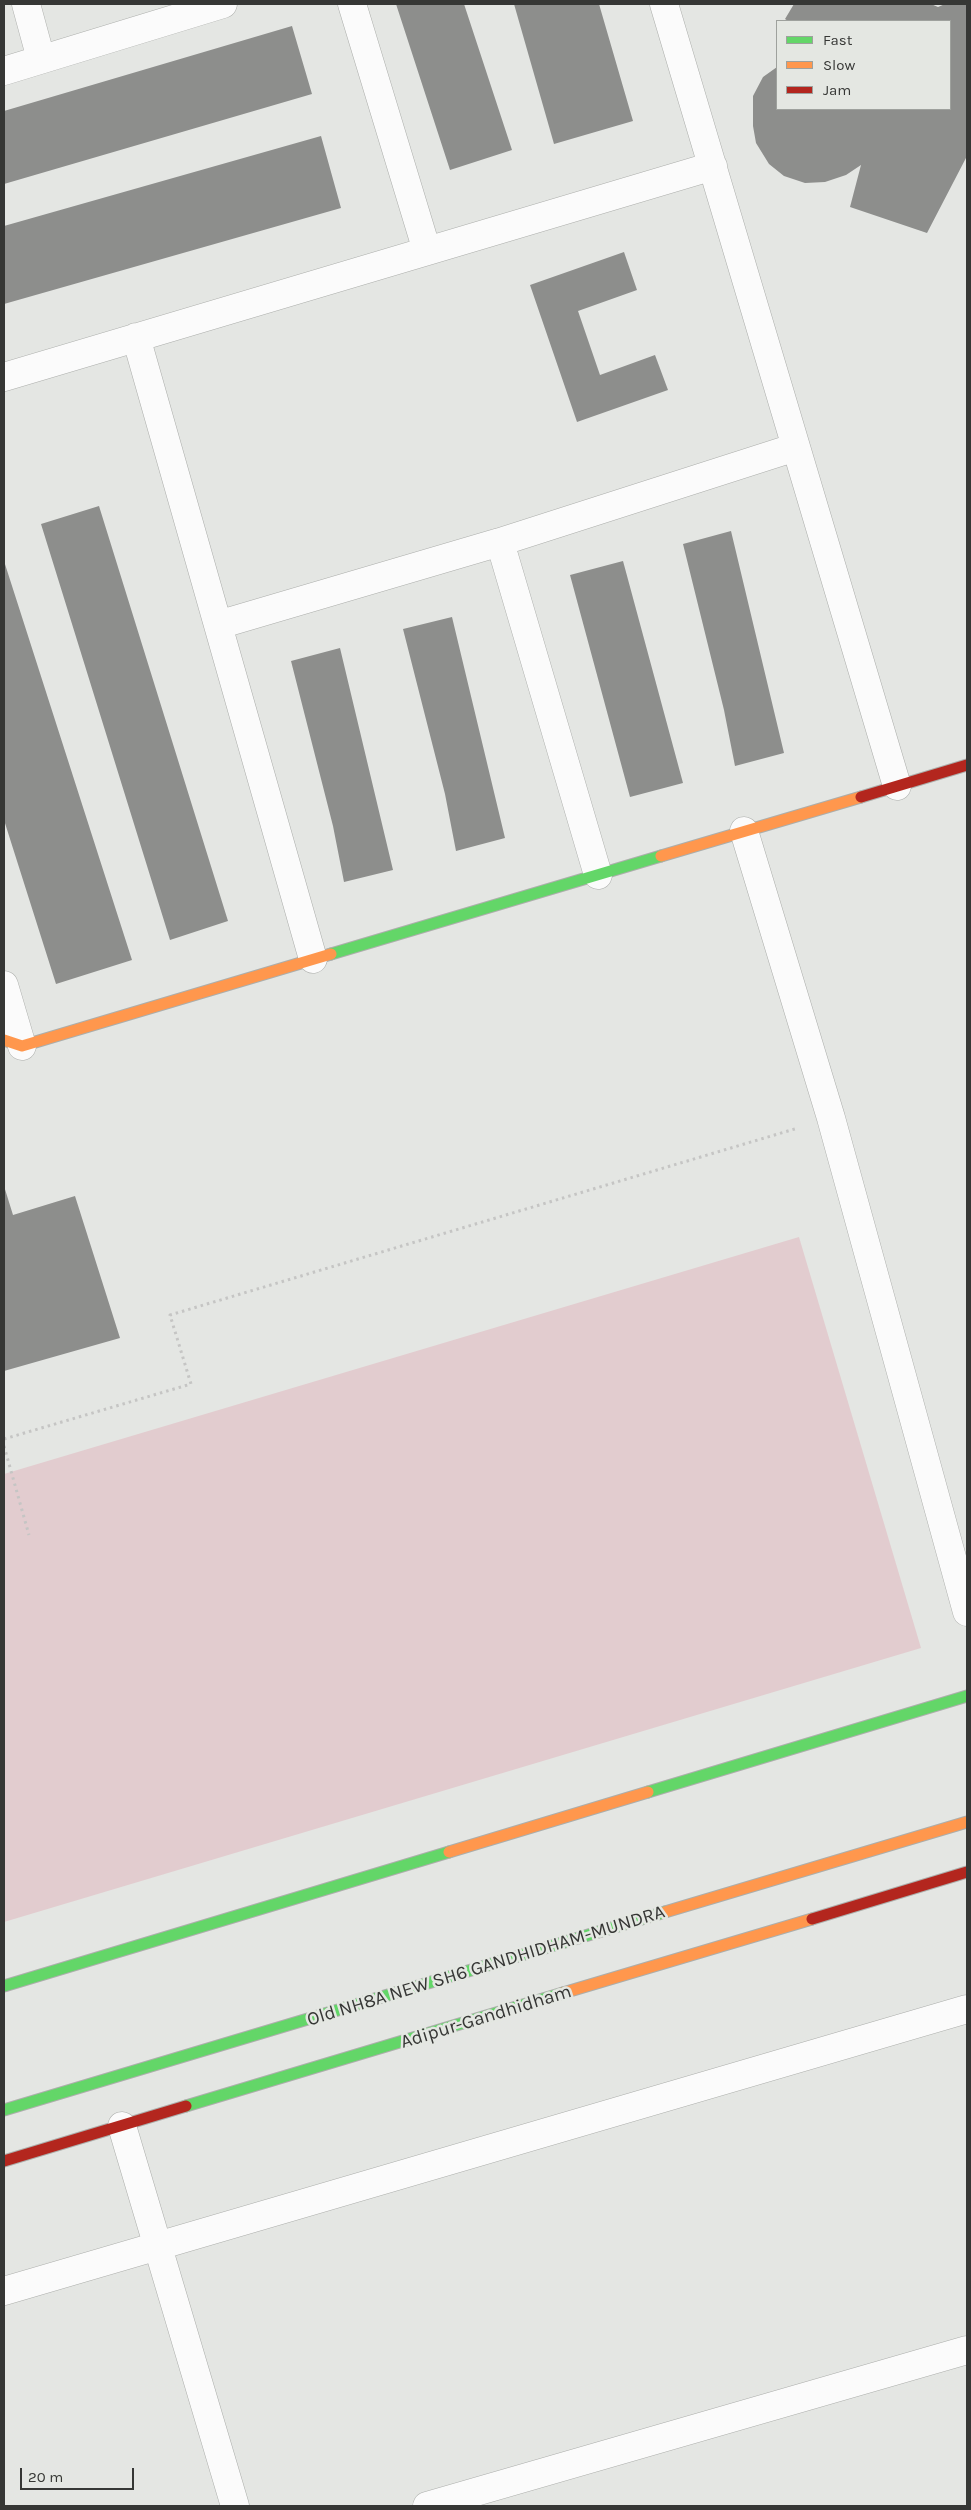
<!DOCTYPE html>
<style>
body{margin:0}
#map{position:relative;width:971px;height:2510px;overflow:hidden;background:#e4e6e3;font-family:Karla,sans-serif}
canvas{display:block}
.frame{position:absolute;inset:0;border:5px solid #363735;pointer-events:none}
.legend{position:absolute;left:776px;top:20px;width:175px;height:90px;box-sizing:border-box;background:#e4e7e2;border:1px solid #9ea19d;margin:0;padding:6px 9px;list-style:none;font-size:15px;color:#363735}
.legend li{display:flex;align-items:center;gap:10px;height:25px}
.legend b{width:25px;border:1px solid #9ea19d}
.scale{position:absolute;left:20px;top:2468px;width:114px;height:22px;box-sizing:border-box;border:2px solid #363735;border-top:0;padding-left:6px;font-size:15px;line-height:18px;white-space:nowrap;color:#363735;-webkit-text-stroke:4px #e4e7e2;paint-order:stroke}
</style>
<div id="map">
<canvas width="971" height="2510"></canvas>
<div class="frame"></div>
<ul class="legend">
<li><b style="height:6px;background:#63d668"></b>Fast</li>
<li><b style="height:6px;background:#ff974d"></b>Slow</li>
<li><b style="height:6px;background:#b3261e"></b>Jam</li>
</ul>
<div class="scale">20 m</div>
</div>
<script>
const context = document.querySelector('canvas').getContext('2d');
context.lineJoin = 'round';
function fillPath(path, color) { context.fillStyle = color; context.fill(path, 'evenodd'); }
function stroke(path, color, width, dash) { context.strokeStyle = color; context.lineWidth = width; context.lineCap = dash ? 'butt' : 'round'; context.setLineDash(dash || []); context.stroke(path); }
function write(font, color, halo, rows, align = 'center') {
  context.font = font + ' Karla,sans-serif'; context.lineWidth = 5; context.setLineDash([]); context.textBaseline = 'middle'; context.strokeStyle = halo; context.fillStyle = color; for (const [text, x, y, turn = 0] of rows) {
    context.save(); context.translate(x, y); context.rotate((+turn || 0) * Math.PI / 180); context.textAlign = isNaN(turn) ? turn : align; if (halo) context.strokeText(text, 0, 0); context.fillText(text, 0, 0); context.restore();
  }
}
const green = new Path2D(`
 M799,1237L921,1648L4,1922V1474Z`);
const building = new Path2D(`
 M396,4H464L512,150L450,170Z
 M514,4H599L633,121L554,144Z
 M794,4H931L938,7L945,4H967V156L927,233L850,207L861,165L846,175L825,182L805,183L784,176L769,164L756,143L753,126V96L763,77L777,67V109H950V21H788L785,19Z
 M292,26L312,94L4,184V111Z
 M321,136L341,208L4,304V226Z
 M624,252L637,290L578,311L600,375L655,355L668,390L577,422L530,285Z
 M99,506L228,921L170,940L41,524Z
 M731,531L784,753L735,766L724,710L683,544Z
 M4,561L132,960L56,984L4,820Z
 M623,561L683,783L630,797L570,575Z
 M452,617L505,838L456,851L445,794L403,629Z
 M340,648L393,870L344,882L333,826L291,661Z
 M4,1186L13,1215L75,1196L120,1338L4,1371Z`);
const path = new Path2D(`
 M4,1439L191,1384L170,1315L798,1128
 M4,1446L29,1535`);
const street = new Path2D(`
 M26,4L41,59
 M352,4L427,251
 M664,4L897,786
 M4,71L223,4
 M136,337L313,959
 M4,377L713,166
 M500,542L598,875
 M218,625L500,542L796,447
 M744,831L831,1118L967,1612
 M4,985L22,1046
 M122,2126L235,2506
 M4,2291L967,2009
 M427,2506L967,2350`);
const fast = new Path2D(`
 M331,954L661,856
 M648,1792L967,1696
 M4,1986L449,1852
 M186,2106L563,1993
 M4,2110L665,1912`);
const slow = new Path2D(`
 M661,856L861,797
 M4,1040L22,1046L331,954
 M449,1852L648,1792
 M665,1912L967,1822
 M563,1993L812,1919`);
const jam = new Path2D(`
 M861,797L967,765
 M812,1919L967,1872
 M4,2161L186,2106`);
const streetNames = [
 ["Old NH8A NEW SH6 GANDHIDHAM-MUNDRA",486,1966,-17],
 ["Adipur-Gandhidham",486,2017,-17]
];
fillPath(green, '#e2cccf');
fillPath(building, '#8d8e8c');
stroke(street, '#acaeab', 29);
stroke(fast, '#acaeab', 13);
stroke(slow, '#acaeab', 13);
stroke(jam, '#acaeab', 13);
stroke(path, '#c5c5c4', 3, [2.5, 4]);
stroke(street, '#fbfbfb', 28);
stroke(fast, '#63d668', 11);
stroke(slow, '#ff974d', 11);
stroke(jam, '#b3261e', 11);
write('19px', '#363735', '#e4e7e2', streetNames);
</script>
